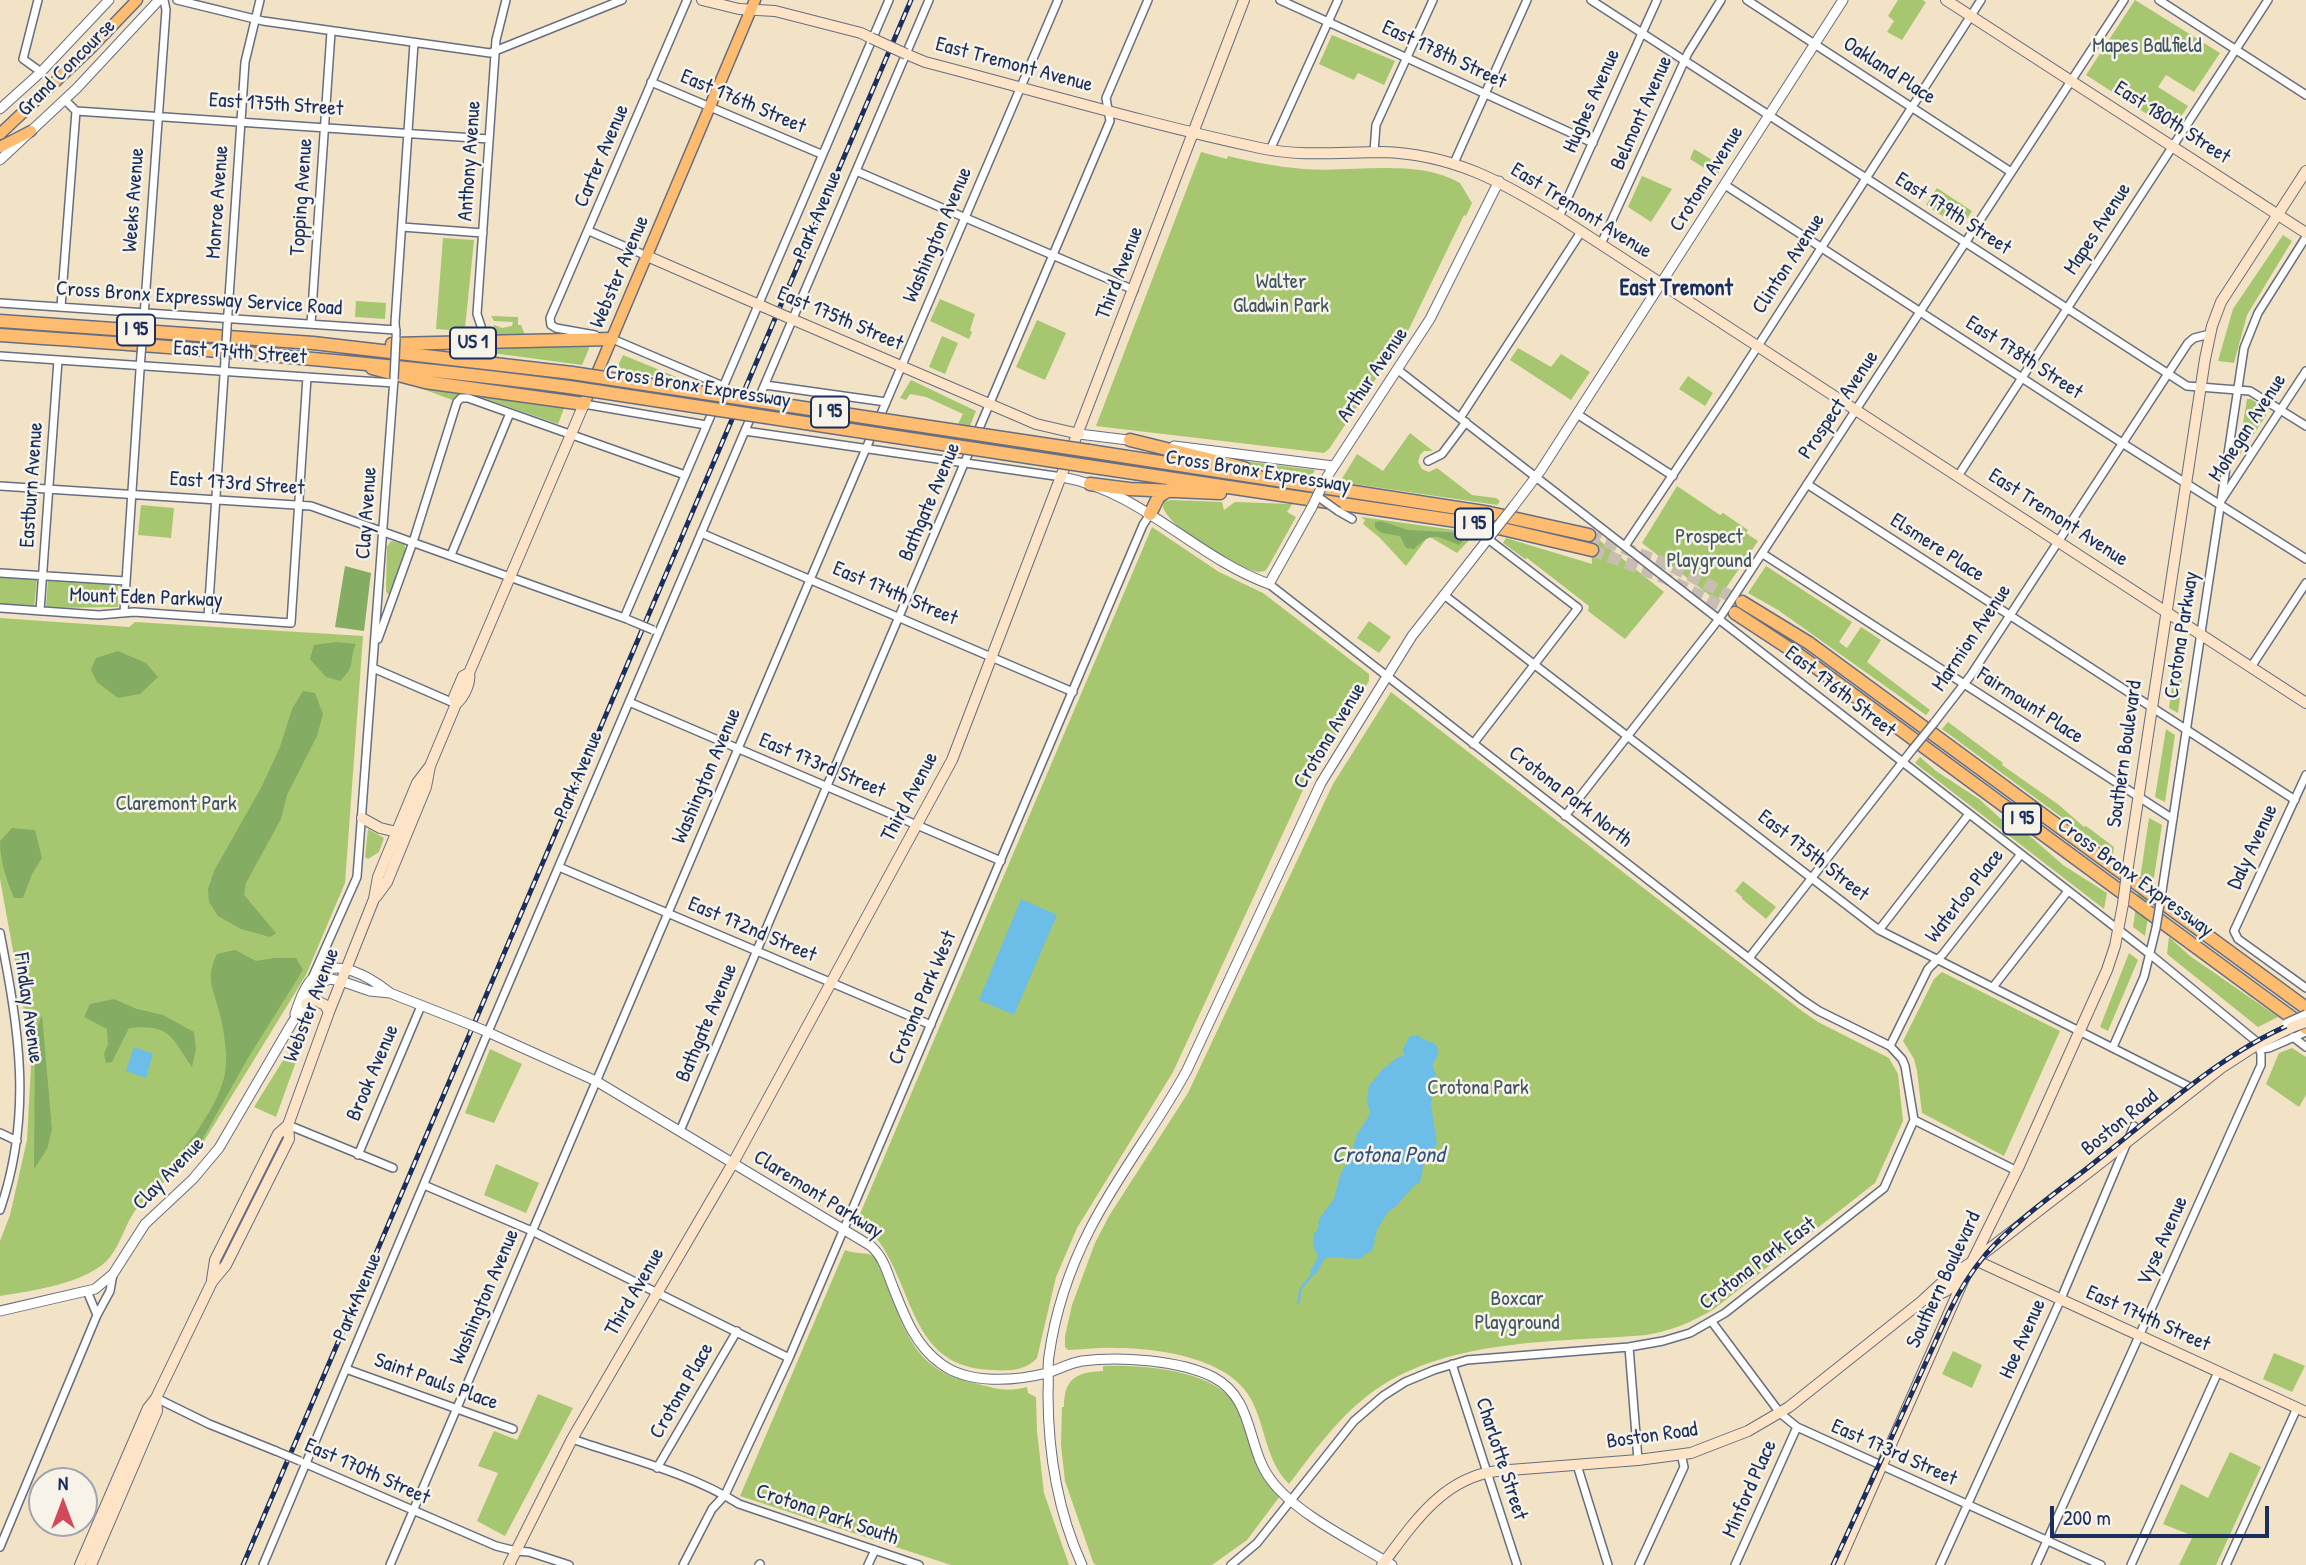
<!DOCTYPE html>
<style>
body{margin:0}
#map{position:relative;width:2306px;height:1565px;overflow:hidden;background:#f2e2c6;font-family:"Patrick Hand",sans-serif}
canvas{display:block}
.north{position:absolute;left:28px;top:1467px;width:70px;height:70px;box-sizing:border-box;background:#f7f3e8;border:2px solid #9fa5b1;border-radius:50%;rotate:0deg;font-size:19px;font-weight:700;line-height:28px;text-align:center;color:#1b2f5e}
.north::after{content:'';display:block;margin:auto;width:24px;height:32px;background:#d1495b;clip-path:polygon(50% 0,100% 100%,50% 72%,0 100%)}
.scale{position:absolute;left:2050px;top:1506px;width:219px;height:32px;box-sizing:border-box;border:4px solid #1b2f5e;border-top:0;padding-left:9px;font-size:21px;line-height:24px;white-space:nowrap;color:#1b2f5e;-webkit-text-stroke:5px #f7f3e8;paint-order:stroke}
</style>
<div id="map">
<canvas width="2306" height="1565"></canvas>
<div class="north">N</div>
<div class="scale">200 m</div>
</div>
<script>
const context = document.querySelector('canvas').getContext('2d');
context.lineJoin = 'round';
function fillPath(path, color) { context.fillStyle = color; context.fill(path, 'evenodd'); }
function stroke(path, color, width, dash) { context.strokeStyle = color; context.lineWidth = width; context.lineCap = dash ? 'butt' : 'round'; context.setLineDash(dash || []); context.stroke(path); }
function write(font, color, halo, rows, align = 'center') {
  context.font = font + ' "Patrick Hand",sans-serif'; context.lineWidth = 5; context.setLineDash([]); context.textBaseline = 'middle'; context.strokeStyle = halo; context.fillStyle = color; for (const [text, x, y, turn = 0] of rows) {
    context.save(); context.translate(x, y); context.rotate((+turn || 0) * Math.PI / 180); context.textAlign = isNaN(turn) ? turn : align; if (halo) context.strokeText(text, 0, 0); context.fillText(text, 0, 0); context.restore();
  }
}
const green = new Path2D(`
 M1898,0H1922L1926,2L1902,40L1887,32L1894,21L1888,16Z
 M2135,0L2220,53L2194,92L2166,75L2158,87L2188,106L2172,130L2086,75Z
 M1332,35L1395,61L1384,85L1358,73L1354,80L1319,64Z
 M1694,149L1722,166L1717,176L1690,159Z
 M1201,152L1227,159L1228,156C1253,162 1278,167 1304,169C1353,173 1416,158 1460,183L1472,203L1466,216L1464,215L1409,329L1329,449L1324,453L1096,426Z
 M1642,176L1672,189L1651,222L1628,207Z
 M1937,188L1972,211L1961,228L1926,205Z
 M2283,235L2292,241L2247,315L2234,363L2218,361L2233,309Z
 M443,238L474,240L465,328L463,331L436,329Z
 M940,299L975,314L970,330L972,332L969,339L930,321Z
 M356,301L386,303L385,319L355,317Z
 M491,316L518,317V325H521L525,335L558,336L490,339L494,325L502,328L512,326L513,322L494,321Z
 M1037,320L1066,333L1045,380L1016,367Z
 M942,336L958,343L945,374L929,367Z
 M591,344L582,365L485,352L486,347Z
 M1518,348L1551,367L1561,354L1590,372L1571,400L1510,360Z
 M623,355L686,381L616,370Z
 M1688,376L1713,393L1705,406L1679,389Z
 M911,380L976,411L967,433L955,430L963,414L926,397L910,394L906,400L900,398Z
 M407,383L565,406L558,424L469,393L459,394L452,400Z
 M2247,399H2251L2266,409L2267,414L2240,455L2238,454Z
 M1410,433L1433,451H1424L1420,455L1418,462L1422,469L1429,472L1437,468L1472,495L1496,498L1500,501L1497,505L1340,482L1357,454L1383,471Z
 M1220,458L1315,470L1310,478Z
 M1677,486L1720,515L1723,513L1748,530L1746,533L1758,541L1717,601L1642,543Z
 M1172,500L1222,502L1224,510L1235,502L1292,504L1287,512L1296,517L1268,567L1265,571L1257,572C1231,564 1175,533 1163,508L1164,501Z
 M141,505L174,508L171,538L138,535Z
 M1361,517L1476,533L1457,553L1430,537L1427,538L1406,566L1380,538L1363,524L1365,520Z
 M1579,524L1664,592L1625,639L1588,611L1589,606L1527,558L1525,559L1503,543L1506,538L1592,564L1591,540Z
 M1152,527L1219,572L1263,593L1369,674V681L1302,792L1173,1072L1077,1228L1056,1277L1037,1358C1025,1371 1009,1371 992,1370C912,1367 916,1296 880,1243C873,1234 869,1225 857,1221Z
 M391,541L404,544L406,550L389,595L386,592L387,547Z
 M1766,566L1852,622L1839,642L1847,648L1861,627L1881,640L1867,662L1930,710L1926,715L1778,610L1748,593Z
 M0,576L37,578L34,608L0,606Z
 M48,580L118,584V607L49,608L46,607Z
 M0,618L129,627L135,622L363,636L345,883L306,975L198,1151C180,1171 157,1186 139,1206C126,1220 122,1242 110,1257C90,1283 31,1291 0,1296V1241L10,1215L27,1140L31,1066L24,1011L0,879Z
 M1369,621L1391,637L1379,653L1357,638Z
 M2179,637L2187,640L2178,713L2169,708Z
 M1391,692L1802,1011L1818,1022L1889,1058L1898,1074L1903,1121L1875,1183L1714,1309C1692,1322 1671,1331 1646,1335C1554,1343 1443,1337 1367,1396C1336,1420 1313,1453 1289,1484C1266,1461 1266,1429 1252,1401C1231,1358 1159,1348 1116,1348C1100,1347 1084,1350 1068,1350L1065,1347V1336L1072,1305L1095,1243L1109,1216L1188,1093L1333,784Z
 M1948,722L2003,763L2002,765L2059,805L2084,827L2086,826L2114,847L2113,855L1942,729Z
 M2166,729L2175,735L2165,802L2155,797Z
 M1920,757L1936,771L1979,799L2000,818L2031,837L2063,865L2107,893L2104,909L1915,763Z
 M2149,818L2162,825L2145,936L2133,927Z
 M368,829L384,838L379,852L368,859L365,857Z
 M1743,881L1776,907L1766,919L1742,899V897L1735,891Z
 M2169,937L2190,956L2278,1017L2258,1027L2167,954Z
 M2129,953L2138,960L2108,1031L2100,1027Z
 M1942,972L2060,1031L2004,1156L1922,1113L1917,1071L1914,1059L1903,1041L1934,979Z
 M315,1009L276,1117L254,1107Z
 M2292,1048L2306,1057V1095L2299,1107L2266,1084L2279,1053Z
 M490,1049L522,1064L494,1123L465,1113Z
 M496,1164L539,1183L526,1213L484,1195Z
 M845,1250C855,1255 867,1251 875,1257C904,1312 901,1368 974,1383C995,1388 1005,1393 1027,1387L1028,1393L1036,1397L1037,1431L1044,1493L1069,1565H951L740,1496Z
 M1953,1351L1982,1365L1972,1388L1942,1374Z
 M2274,1353L2305,1366L2292,1392L2263,1379Z
 M1103,1366C1141,1365 1207,1369 1232,1400C1241,1411 1244,1427 1249,1440C1256,1462 1261,1481 1280,1496L1247,1540L1212,1565H1096L1093,1562L1065,1481L1061,1445L1062,1407H1064C1064,1378 1077,1372 1103,1371Z
 M538,1394L573,1408L505,1536L477,1521L498,1473L478,1466L494,1431L517,1440Z
 M2230,1452L2261,1467L2216,1565H2179L2193,1536L2163,1524L2181,1484L2208,1498Z`);
const forest = new Path2D(`
 M1381,521L1408,530L1463,533L1467,537L1459,545C1437,537 1433,530 1414,549L1406,548L1400,536L1382,533L1375,528V522Z
 M345,566L371,573L364,631L335,627Z
 M336,642L356,644C348,662 357,664 340,681L326,677L310,659L314,645Z
 M118,651L146,663L158,677L140,694L118,698L97,682L91,670L96,658Z
 M303,691L315,693L323,714L317,736L287,795L281,819L246,883L244,895L276,933L270,937L241,929L218,916L209,902L208,889L214,871L262,786L280,747L292,709Z
 M12,828L35,830L42,858L32,874L23,898H14C6,879 0,861 0,841Z
 M235,950L256,961L274,958H296L303,970L248,1058L198,1147L185,1161L180,1160C181,1148 189,1143 196,1133C209,1113 225,1089 226,1064C227,1050 223,1025 219,1011C213,987 205,979 217,954Z
 M114,999L137,1009L163,1015L194,1032L196,1050L192,1067C171,1037 171,1024 129,1028L112,1062L106,1063L104,1054L108,1044L107,1029L84,1017L90,1004Z
 M42,1015L52,1130L47,1149L34,1169L35,1033Z`);
const water = new Path2D(`
 M1021,899L1057,915L1014,1015L979,1000Z
 M1419,1035L1421,1038L1435,1044C1440,1051 1438,1057 1433,1063V1070L1436,1072L1431,1104L1437,1144L1424,1163L1420,1183L1416,1184L1394,1208L1388,1212L1377,1230L1372,1251L1365,1254L1363,1258C1350,1261 1338,1255 1325,1258L1316,1274L1312,1275L1310,1272L1318,1257L1313,1245L1314,1234L1318,1229L1319,1219L1334,1199L1340,1176L1352,1152L1357,1134L1367,1119L1370,1113L1367,1101L1369,1086L1382,1070L1398,1057L1404,1056V1053L1402,1051L1410,1036Z
 M134,1047L153,1054L146,1078L126,1071Z`);
const stream = new Path2D(`
 M1298,1303L1301,1288L1312,1275`);
const motorwayTunnel = new Path2D(`
 M1589,535L1671,566L1742,602
 M1592,550L1665,578L1735,613`);
const minor = new Path2D(`
 M38,0L23,59L41,72
 M177,0L263,21L490,53L622,0
 M1280,0L1593,143
 M1591,0L2187,386L2250,391L2306,426
 M1747,0L2011,172
 M2159,0L2306,95
 M651,82L821,154
 M65,100L76,111L489,139
 M1270,150L1338,0
 M1374,152L1376,125L1433,0
 M1454,163L1527,0
 M856,171L1134,290
 M1725,185L2122,443L2306,559
 M1559,217L1657,0
 M402,227L483,233
 M589,231L647,256
 M1601,244L1688,53L1721,0
 M0,303L396,330
 M61,307L76,111
 M144,316L166,10L164,0
 M311,324L331,32
 M481,326L477,314L496,40L506,0
 M227,327L245,62L260,0
 M396,334L395,323L414,43
 M595,335L556,328L551,325L550,318L687,0
 M610,338L723,386
 M0,356L394,383
 M1398,370L2151,955L2257,1042L2261,1054V1065L2036,1565
 M765,385L886,402
 M584,404L706,425
 M1577,414L1673,476
 M1460,418L1581,232
 M878,421L1058,0
 M745,431L1062,477
 M1428,461L1442,454L1466,422
 M1958,476L2268,0
 M1807,484L2295,800
 M0,486L311,506L627,619
 M2222,499L2306,371
 M1338,511L1352,519
 M701,533L1073,692
 M1625,546L1725,397L1981,0
 M1763,554L2173,819
 M451,555L510,413
 M0,573L126,581
 M1444,595L1879,930L2194,1089
 M0,608L99,615L134,612L291,623L307,377
 M40,611L58,360
 M124,612L141,355
 M208,617L225,360
 M624,618L889,0
 M378,639L413,542L457,402L461,398H468L685,475
 M2251,667L2306,583
 M373,668L456,704
 M629,702L1001,861
 M1934,723L1971,675L2188,343L2194,338L2210,334
 M1473,744L1578,608L1488,539
 M2306,775L2234,931L2238,939L2306,988
 M1565,816L1719,619L2124,0
 M559,867L931,1025
 M2162,891L2244,348L2258,313L2306,237
 M1879,930L1969,814
 M0,933C19,1030 33,1114 0,1210
 M1749,958L1912,750
 M313,976L357,877L394,379
 M1993,987L2068,891
 M2293,1037L2306,1047
 M1890,1046L1928,969L1943,954L2021,854
 M2113,1047L2144,977L2156,928
 M2260,1049L2269,1048L2306,1032
 M1914,1120L2017,1171
 M288,1125L393,1168
 M680,1131L1110,121L1106,98L1148,0
 M0,1133L17,1141
 M358,1155L421,1006
 M424,1185L532,1231L789,1358
 M87,1291L97,1315
 M1712,1322L1780,1413L1797,1427L2101,1565
 M1629,1347L1638,1460
 M1452,1364L1517,1565
 M346,1369L513,1429
 M156,1398L209,1424L276,1451
 M572,1439C627,1458 690,1473 739,1504L919,1565
 M304,1463L496,1546L516,1551L529,1552L569,1565
 M1577,1465L1608,1565
 M657,1468L737,1331
 M0,1547L97,1315L110,1291L113,1274
 M263,1565L488,1032L929,0
 M390,1565L873,432
 M683,1565L712,1509L725,1495L789,1358L1143,525L1150,514
 M759,1565L760,1564
 M868,1565L875,1550
 M1231,1565L1257,1543L1354,1421L1383,1396L1405,1382L1434,1370L1467,1360L1629,1347L1663,1341L1690,1333L1725,1313L1884,1188L1914,1120L1905,1066L1902,1059L1890,1046L1819,1011L1801,999L1269,584
 M1639,1565L1684,1467L1681,1454
 M1735,1565L1797,1427
 M1940,1565L2060,1301L2134,1126
 M2131,1565L2218,1372
 M2226,1565L2297,1408`);
const tertiary = new Path2D(`
 M0,109L41,72L109,0
 M0,160L77,88L159,0
 M1079,434L1136,441
 M1174,446L1333,466
 M1062,477C1141,491 1195,557 1269,584L1312,507
 M1325,480L1430,319L1499,181
 M1513,507L1541,470L1843,0
 M295,1014C299,1002 305,984 315,976C336,956 371,978 389,992
 M483,1030L596,1081L871,1246C882,1256 886,1268 891,1282C903,1312 913,1343 940,1363C968,1385 1015,1381 1047,1373C1059,1369 1070,1363 1082,1361C1119,1356 1179,1360 1213,1377C1255,1399 1246,1447 1271,1480C1296,1514 1355,1542 1392,1565
 M0,1311L95,1289L113,1274L145,1224L193,1179L219,1148L292,1023L320,983L330,979L341,981L370,991L390,993L461,1021
 M1082,1565C1057,1510 1048,1453 1048,1393C1049,1381 1047,1368 1049,1356C1055,1313 1070,1268 1090,1229C1118,1174 1158,1124 1187,1070L1321,783L1412,636L1491,535`);
const secondary = new Path2D(`
 M702,0L739,9L775,11L861,33L871,38
 M1946,0L2306,233
 M906,54L925,62C1037,91 1148,124 1260,148C1301,157 1341,152 1382,152C1452,154 1501,181 1559,217L2306,703
 M647,256L764,307
 M787,317L1036,424L1079,434
 M456,704L454,697L463,676L469,673
 M362,818L380,828L401,833
 M2128,866L2205,359L2212,326L2221,302L2306,171
 M376,897L387,882L426,787L430,766L456,704C464,697 471,683 469,673L584,404
 M306,1004L315,1000L325,1005L329,1012
 M1975,1260L2306,1412
 M212,1280L215,1260L278,1134L288,1125
 M1928,1299L1946,1291L1964,1278
 M80,1565L148,1408L156,1398L212,1282L226,1265L289,1139L288,1125L329,1012L374,899L378,877L417,783L430,766
 M91,1565L157,1411L156,1398
 M509,1565L572,1439L733,1163L952,760L1244,0
 M1382,1565C1413,1524 1442,1478 1497,1471L1638,1460L1691,1453L1748,1431L1789,1407L1921,1302L1947,1278L1975,1260L2094,1168L2221,1068L2258,1044L2292,1027
 M1838,1565L1966,1274L2019,1166L2107,970L2115,946L2123,904`);
const primary = new Path2D(`
 M0,134L90,49L137,0
 M0,147L31,131
 M584,404L755,0`);
const motorway = new Path2D(`
 M0,321L313,343L572,373
 M0,335C191,348 379,362 569,387
 M392,344L612,339
 M372,368L425,382L584,404
 M1130,440L1244,468
 M1089,451L1490,513L1589,535
 M1087,466L1490,526L1592,550
 M1090,484L1129,489L1220,493
 M1150,514L1159,496L1169,490
 M1742,602L1809,643L2306,1008
 M1735,613L1802,657L2306,1028`);
const rail = new Path2D(`
 M243,1565L911,0
 M1833,1565L1949,1312C1959,1291 1971,1272 1986,1254C2019,1217 2062,1189 2100,1158C2165,1107 2228,1047 2306,1018`);
const minorBridge = new Path2D(`
 M141,355L144,321
 M225,360L227,327
 M394,379L396,338
 M1317,496L1338,511
 M629,620L653,630
 M1912,750L1934,723
 M2156,928L2162,891
 M2286,1023L2306,1014
 M276,1451L300,1461`);
const tertiaryBridge = new Path2D(`
 M1312,507L1325,480
 M1491,535L1513,507
 M461,1021L483,1030`);
const secondaryBridge = new Path2D(`
 M871,38L906,54
 M764,307L787,317
 M2123,904L2128,866
 M2292,1027L2306,1022`);
const motorwayBridge = new Path2D(`
 M572,373L1089,451
 M569,387L1087,466`);
const shields = [
 [136,330,38],
 [473,343,46],
 [830,412,38],
 [1474,524,38],
 [2022,819,38]
];
const shieldNames = [
 ["I 95",136,330],
 ["US 1",473,343],
 ["I 95",830,412],
 ["I 95",1474,524],
 ["I 95",2022,819]
];
const parkNames = [
 ["Mapes Ballfield",2147,46],
 ["Walter",1281,282],
 ["Gladwin Park",1281,306],
 ["Prospect",1709,537],
 ["Playground",1709,561],
 ["Claremont Park",176,804],
 ["Crotona Park",1478,1088],
 ["Boxcar",1517,1299],
 ["Playground",1517,1323]
];
const streetNames = [
 ["East 178th Street",1444,55,25],
 ["East Tremont Avenue",1014,65,15],
 ["Grand Concourse",67,68,-45],
 ["Oakland Place",1889,71,33],
 ["Hughes Avenue",1592,101,-66],
 ["East 176th Street",743,102,23],
 ["East 175th Street",276,105,4],
 ["Belmont Avenue",1642,113,-66],
 ["East 180th Street",2172,123,33],
 ["Carter Avenue",602,156,-67],
 ["Anthony Avenue",470,161,-86],
 ["Crotona Avenue",1707,179,-58],
 ["Topping Avenue",302,197,-86],
 ["Weeks Avenue",134,200,-86],
 ["Monroe Avenue",218,202,-86],
 ["East Tremont Avenue",1581,211,32],
 ["East 179th Street",1953,214,33],
 ["Park Avenue",818,215,-67],
 ["Mapes Avenue",2098,229,-57],
 ["Washington Avenue",938,235,-67],
 ["Clinton Avenue",1789,264,-57],
 ["Webster Avenue",620,272,-67],
 ["Third Avenue",1120,273,-69],
 ["Cross Bronx Expressway Service Road",199,299,4],
 ["East 175th Street",840,319,23],
 ["East 174th Street",240,353,4],
 ["East 178th Street",2024,358,33],
 ["Arthur Avenue",1373,375,-56],
 ["Cross Bronx Expressway",698,387,9],
 ["Prospect Avenue",1839,405,-56],
 ["Mohegan Avenue",2248,428,-57],
 ["Cross Bronx Expressway",1258,472,9],
 ["East 173rd Street",237,484,4],
 ["Eastburn Avenue",32,485,-86],
 ["Bathgate Avenue",930,502,-67],
 ["Clay Avenue",367,513,-86],
 ["East Tremont Avenue",2058,518,33],
 ["Elsmere Place",1937,548,33],
 ["East 174th Street",895,594,23],
 ["Mount Eden Parkway",146,598,2],
 ["Crotona Parkway",2182,635,-81],
 ["Marmion Avenue",1972,638,-56],
 ["East 176th Street",1840,692,38],
 ["Fairmount Place",2030,706,33],
 ["Crotona Avenue",1330,736,-59],
 ["Southern Boulevard",2125,754,-82],
 ["East 173rd Street",822,766,23],
 ["Park Avenue",579,775,-67],
 ["Washington Avenue",707,776,-67],
 ["Third Avenue",910,797,-62],
 ["Crotona Park North",1570,797,38],
 ["Daly Avenue",2253,847,-65],
 ["East 175th Street",1813,856,38],
 ["Cross Bronx Expressway",2135,878,36],
 ["Waterloo Place",1965,896,-52],
 ["East 172nd Street",752,930,23],
 ["Crotona Park West",923,998,-67],
 ["Webster Avenue",312,1005,-69],
 ["Findlay Avenue",28,1008,82],
 ["Bathgate Avenue",707,1023,-67],
 ["Brook Avenue",373,1073,-67],
 ["Boston Road",2120,1123,-39],
 ["Clay Avenue",169,1174,-46],
 ["Claremont Parkway",818,1195,32],
 ["Vyse Avenue",2163,1241,-66],
 ["Crotona Park East",1758,1264,-37],
 ["Southern Boulevard",1944,1280,-65],
 ["Third Avenue",635,1292,-60],
 ["Park Avenue",358,1297,-67],
 ["Washington Avenue",485,1297,-67],
 ["East 174th Street",2148,1319,24],
 ["Hoe Avenue",2023,1339,-66],
 ["Saint Pauls Place",436,1382,20],
 ["Crotona Place",682,1391,-60],
 ["Boston Road",1652,1436,-8],
 ["East 173rd Street",1894,1453,24],
 ["Charlotte Street",1501,1459,72],
 ["East 170th Street",367,1472,24],
 ["Minford Place",1750,1489,-66],
 ["Crotona Park South",827,1515,19]
];
const neighbourhoodNames = [
 ["East Tremont",1676,289]
];
const waterNames = [
 ["Crotona Pond",1388,1156]
];
fillPath(green, '#a6c76f');
fillPath(forest, '#84ac62');
fillPath(water, '#6cbde7');
stroke(stream, '#6cbde7', 2.5);
stroke(motorwayTunnel, '#c7beb1', 12, [12, 6]);
stroke(minor, '#666e82', 10);
stroke(tertiary, '#666e82', 11);
stroke(secondary, '#666e82', 12);
stroke(primary, '#666e82', 13);
stroke(motorway, '#666e82', 15);
stroke(minor, '#fff', 7);
stroke(tertiary, '#fff', 9);
stroke(secondary, '#fee4c6', 10);
stroke(primary, '#fdbc70', 10);
stroke(motorway, '#fdbc70', 12);
stroke(rail, '#1b2f5e', 5);
stroke(rail, '#f7f3e8', 2.5, [8]);
stroke(minorBridge, '#666e82', 10, []);
stroke(tertiaryBridge, '#666e82', 11, []);
stroke(secondaryBridge, '#666e82', 12, []);
stroke(motorwayBridge, '#666e82', 15, []);
stroke(minorBridge, '#fff', 7);
stroke(tertiaryBridge, '#fff', 9);
stroke(secondaryBridge, '#fee4c6', 10);
stroke(motorwayBridge, '#fdbc70', 12);
for (const [x, y, w] of shields) { const box = new Path2D(); box.roundRect(x - w / 2, y - 15.5, w, 31, 5); context.fillStyle = '#f7f3e8'; context.fill(box); stroke(box, '#1b2f5e', 2); }
write('bold 19px', '#1b2f5e', null, shieldNames);
write('21px', '#3e5562', '#f7f3e8', parkNames);
write('21px', '#1b2f5e', '#f7f3e8', streetNames);
write('bold 23px', '#1b2f5e', '#f7f3e8', neighbourhoodNames);
write('italic 23px', '#2f5280', '#f7f3e8', waterNames);
</script>
